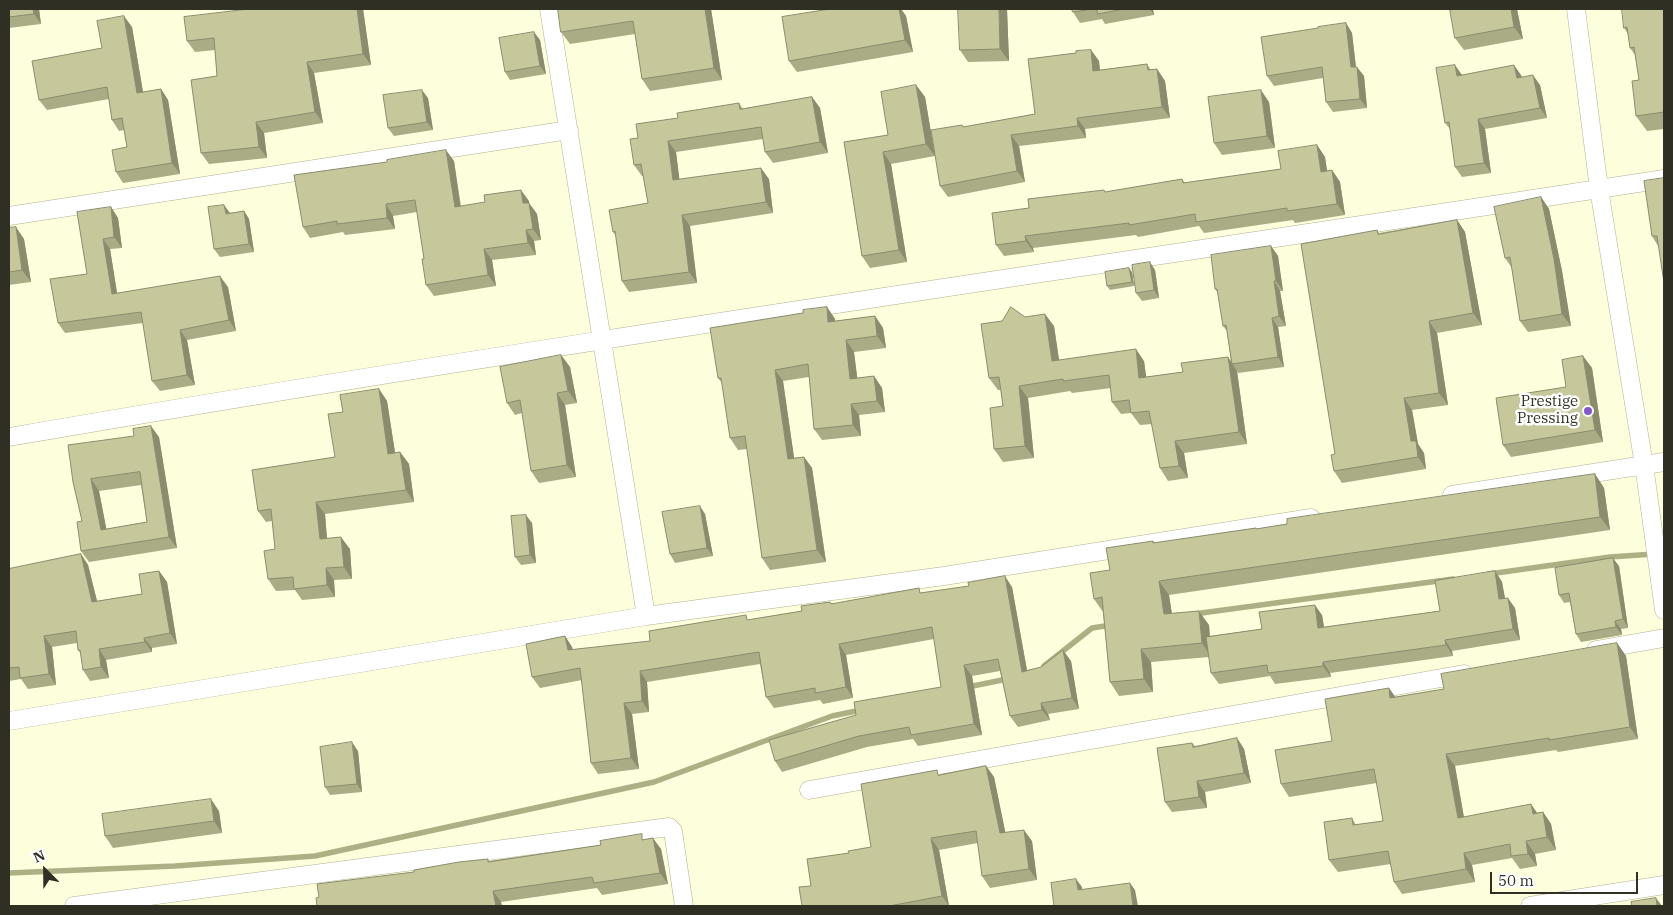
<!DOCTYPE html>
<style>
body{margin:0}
#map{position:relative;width:1673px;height:915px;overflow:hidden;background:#fdffdc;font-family:"IBM Plex Serif",serif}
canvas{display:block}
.frame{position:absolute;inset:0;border:10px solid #2f3023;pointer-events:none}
.north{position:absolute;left:20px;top:845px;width:50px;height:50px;-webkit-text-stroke:4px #fff;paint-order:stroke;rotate:337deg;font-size:14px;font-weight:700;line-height:20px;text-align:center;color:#2f3023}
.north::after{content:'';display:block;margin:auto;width:18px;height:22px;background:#2f3023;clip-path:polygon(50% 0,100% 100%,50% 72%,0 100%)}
.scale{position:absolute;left:1490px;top:872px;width:148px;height:22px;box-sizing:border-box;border:2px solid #2f3023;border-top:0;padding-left:6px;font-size:15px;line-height:18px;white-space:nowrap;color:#2f3023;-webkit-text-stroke:4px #fff;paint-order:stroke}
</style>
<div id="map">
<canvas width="1673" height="915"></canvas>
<div class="frame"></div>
<div class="north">N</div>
<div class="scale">50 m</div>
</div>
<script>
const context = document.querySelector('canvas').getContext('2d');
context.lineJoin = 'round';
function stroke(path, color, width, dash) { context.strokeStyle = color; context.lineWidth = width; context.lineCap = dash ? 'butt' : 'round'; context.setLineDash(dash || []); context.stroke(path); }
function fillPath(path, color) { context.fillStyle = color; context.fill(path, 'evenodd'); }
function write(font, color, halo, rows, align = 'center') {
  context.font = font + ' "IBM Plex Serif",serif'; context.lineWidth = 5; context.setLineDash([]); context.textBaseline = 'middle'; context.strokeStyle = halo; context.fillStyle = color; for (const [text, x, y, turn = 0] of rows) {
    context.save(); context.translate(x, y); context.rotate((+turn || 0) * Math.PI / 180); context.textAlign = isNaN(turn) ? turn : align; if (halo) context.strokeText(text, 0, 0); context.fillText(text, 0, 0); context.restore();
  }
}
const stream = new Path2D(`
 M1489,574L1610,557L1654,554
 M1194,614L1453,579
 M1044,666L1092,628L1111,625
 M968,687L1007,679
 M9,873L175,866L315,856L654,782L832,716L861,710`);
const street = new Path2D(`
 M549,9L646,616L944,576L1311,518
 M1576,9L1599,189L1644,465L1664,610
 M9,216L569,130
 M9,437C559,342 1112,264 1664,179
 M1452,495L1664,462
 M1596,650L1664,638
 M9,721L646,616
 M809,790L1464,674
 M74,906L669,827L673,831L684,906
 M1530,906L1664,885`);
const wall = new Path2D(`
 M9,9H39L41,24L9,28Z
 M249,9H363L371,65L314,73L323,123L264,133L267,158L209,164L201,153L217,76L215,50L195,52L187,41Z
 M711,9L722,80L650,91L642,79L635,34L570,44L561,32Z
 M830,9H901L906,16L913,52L797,72L789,61Z
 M1007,9L1009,61L968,62L960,50Z
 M1072,9H1153L1154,15L1105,24L1102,19L1080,23L1073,12Z
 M1450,9H1517L1523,39L1464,50L1455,38Z
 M1664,9V129L1647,131L1636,116L1639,80L1635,55L1630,48L1628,34L1624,28Z
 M1346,23L1352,33L1356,67L1364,76L1367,108L1333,112L1326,102L1323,78L1274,86L1267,76L1318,28Z
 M132,27L143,92L161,89L168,100L180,174L123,183L116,172L127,147L124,130L119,131L112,120L109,99L47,110L39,100L102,48Z
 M540,40L546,74L510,80L505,72Z
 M1091,50L1099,61L1100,70L1147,64L1151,70L1157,69L1165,81L1170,118L1085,129L1086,138L1019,146L1025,182L948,197L940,186L962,125L964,127L1035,114L1076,53Z
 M1462,75H1521L1522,77L1540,85L1547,118L1485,129L1491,173L1462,177L1455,167L1450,129L1445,123Z
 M916,85L925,97L935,156L891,164L907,262L870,268L862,256L844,142L888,135Z
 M812,97L820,108L828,153L773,163L765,152L763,139L676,152L679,179H769L773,213L690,226L697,283L629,292L622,281L616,236L613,232L648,203L643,176H642L634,165L638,138L678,118L739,103L743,109Z
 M428,98L433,130L394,136L388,128Z
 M1269,102L1275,148L1222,155L1214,143Z
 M1317,145L1325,157L1327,171L1332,170L1340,182L1345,215L1295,223L1293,220L1204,233L1199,226L1138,237L1136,235L1033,248L1034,252L1004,256L996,245L1029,208L1106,192L1182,179L1185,183L1281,169Z
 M454,161L461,206L529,201V203L537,214L541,240L534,241L536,255L492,260L496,286L434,296L426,285L424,259L417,212L393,216L395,229L345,235L343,232L310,238L303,227Z
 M1664,178L1658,246L1652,236Z
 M1541,197L1549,209L1562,271L1571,326L1528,332L1520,321L1512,268L1505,258Z
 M111,207L118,218L122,248L110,249L117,293L228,287L236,331L187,340L195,385L160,391L152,381L143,323L65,333L58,323L87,274Z
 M244,211L249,219L254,252L220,257L214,249L230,213Z
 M1457,220L1465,232L1482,325L1437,333L1448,405L1412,410L1418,444L1424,453L1426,469L1342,483L1334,471L1335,454L1377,230L1379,233Z
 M9,228L24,239L31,282L9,285Z
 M1271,246L1278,256L1283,291H1280L1286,326L1278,327L1284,367L1238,373L1237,371L1247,444L1184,453L1188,478L1168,481L1160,468L1152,424L1140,425L1131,413L1121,414L1112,402L1111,388L1072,393L1070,391L1028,398L1034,458L1003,462L994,449L1003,406L1001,390H998L989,378L1025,317L1054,326L1059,360L1144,361L1146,377L1183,372L1228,357L1231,362L1227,331L1223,326L1218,293L1215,289Z
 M1155,270L1159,298L1142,301L1136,293Z
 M1132,272L1134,286L1110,290L1107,286Z
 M827,307L835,319V321L875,316L883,328L886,348L854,352L857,378L874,376L882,388L885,412L859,415L861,436L822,440L814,429L809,377L783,381L794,458L804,457L812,468L826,562L770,570L762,558L747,449L738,450L730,438L722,383L718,378L803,313Z
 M561,355L570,367L577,403L565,405L576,477L539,483L531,471L522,413L515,415L507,403Z
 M1583,356L1592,368L1603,442L1511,457L1503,445L1566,387Z
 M379,389L387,401L395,453L400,452L409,464L414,502L325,514L327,538L350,549L352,579L334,580L335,597L302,600L295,590L276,591L268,579L275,549L272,521L266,522L258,511L335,457L343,412Z
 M159,437L177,548L89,562L81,551L82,521L73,482ZM141,485L147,522L106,529L99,491Z
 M1595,474L1604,488L1610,530L1169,595L1172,614L1209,625L1210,636L1262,629L1322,615L1324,627L1440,611L1495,571L1502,582L1505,598L1515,608L1520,640L1452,651L1453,656L1330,673L1331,677L1275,684L1270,676L1219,684L1211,673L1209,657L1151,662L1153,692L1119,696L1110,682L1103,612L1094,599L1110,570L1153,541L1155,543L1256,528L1257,529Z
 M705,514L713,556L675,563L670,554Z
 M532,523L536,563L521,565L515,557Z
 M81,554L88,565L97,601L142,594L159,571L167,582L177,644L152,648V652L106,660L109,678L90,681L83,670L81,654L78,650L77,643L52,647L56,685L28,689L21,679L9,681V569Z
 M1619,566L1628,628L1621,629L1622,635L1581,642L1576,634L1570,602L1564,603L1559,595Z
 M1012,587L1027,670L1071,661L1079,709L1048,714L1050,720L1018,727L1010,716L1000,671L972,676L982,735L918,746L913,739L867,747L782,772L775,761L856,715L941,687L934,639L846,655L853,698L823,704L820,700L774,708L766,697L760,664L647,682L649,712L632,714L639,769L598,774L591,763L582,680L540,688L532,677L565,636L572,647L573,650L650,641L750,620L802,611L830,602L832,604L922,593Z
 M1617,643L1626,656L1638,739L1558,752L1556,750L1455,766L1464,817L1537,813L1543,812L1551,824L1556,850L1535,854L1537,866L1520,869L1512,858L1472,865L1475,882L1402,894L1394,882L1391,864L1338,872L1329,860L1352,818L1356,825L1383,821L1377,783L1289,797L1281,784L1332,741L1389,688L1395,697L1444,689Z
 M1237,738L1244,749L1251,783L1205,792L1207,808L1172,812L1165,802L1192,743L1195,746Z
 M358,751L362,792L330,795L325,787Z
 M986,766L994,777L1005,832L1032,841L1037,880L990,888L982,876L978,843L939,850L949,906H802L811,886L849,853L871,847L940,774Z
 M219,811L222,833L113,848L105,836Z
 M645,839L661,849L668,884L602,895L597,888L501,902L502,906H317L489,861Z`);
const shadedWall = new Path2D(`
 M33,9H39L41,24L34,14Z
 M357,9H363L371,65L363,54Z
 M705,9H711L722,80L714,68Z
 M899,9H901L906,16L913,52L905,40Z
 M999,9H1007L1009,61L1000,49Z
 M1150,9H1153L1154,15Z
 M1511,9H1517L1523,39L1514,27Z
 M124,16L132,27L145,104L137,93Z
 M1346,23L1352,33L1357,77L1351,67Z
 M534,32L540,40L546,74L540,66Z
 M1091,50L1099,61L1101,83L1093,71Z
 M307,62L314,73L323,123L315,112Z
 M1455,65L1462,75L1464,86L1457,76Z
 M1514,65L1521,75L1523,88L1517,78Z
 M1357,67L1364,76L1367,108L1360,99Z
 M1157,69L1165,81L1170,118L1162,107Z
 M1533,75L1540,85L1547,118L1540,108Z
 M916,85L925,97L935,156L926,144Z
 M161,89L168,100L180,174L172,163Z
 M422,90L428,98L433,130L427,122Z
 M1261,90L1269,102L1275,148L1267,136Z
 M812,97L820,108L828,153L820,142Z
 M1077,118L1085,129L1086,138L1078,126Z
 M1478,119L1485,129L1491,173L1484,163Z
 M256,122L264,133L267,158L259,147Z
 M1011,135L1019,146L1025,182L1017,171Z
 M668,141L676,152L681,191L673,180Z
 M1317,145L1325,157L1329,183L1321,172Z
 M446,150L454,161L462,219L455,207Z
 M883,152L891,164L907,262L899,250Z
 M761,168L769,179L773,213L766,202Z
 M1332,170L1340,182L1345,215L1337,204Z
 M521,190L529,201L531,215L523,203Z
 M1541,197L1549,209L1562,271L1571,326L1562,314Z
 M529,203L537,214L541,240L533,229Z
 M386,204L393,216L395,229L387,218Z
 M224,205L230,213L226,214Z
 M111,207L118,218L122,248L114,237Z
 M244,211L249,219L254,252L249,244Z
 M682,215L690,226L697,283L689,272Z
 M1457,220L1465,232L1482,325L1473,313Z
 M16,227L24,239L31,282L22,270Z
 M526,230L534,241L536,255L528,243Z
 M1025,236L1033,248L1034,252L1026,241Z
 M103,239L110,249L119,305L112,294Z
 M1271,246L1278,256L1283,291L1276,281Z
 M484,249L492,260L496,286L488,275Z
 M1150,262L1155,270L1159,298L1154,290Z
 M1129,268L1132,272L1134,286L1132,282Z
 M220,276L228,287L236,331L229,320Z
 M1274,281L1280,291L1286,326L1279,316Z
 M827,307L835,319L836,333L828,322Z
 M1045,314L1054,326L1061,373L1052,361Z
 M875,316L883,328L886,348L877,336Z
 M1272,318L1278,327L1284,367L1278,357Z
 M1429,321L1437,333L1448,405L1439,393Z
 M180,330L187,340L195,385L187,375Z
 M846,340L854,352L859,391L850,379Z
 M1136,349L1144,361L1148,390L1139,378Z
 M561,355L570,367L577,403L568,391Z
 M1583,356L1592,368L1603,442L1595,430Z
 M1228,357L1237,371L1247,444L1239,432Z
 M775,370L783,381L796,471L788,459Z
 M874,376L882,388L885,412L877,401Z
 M1019,386L1028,398L1034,458L1025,446Z
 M379,389L387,401L397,465L388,454Z
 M557,393L565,405L576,477L567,465Z
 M1404,398L1412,410L1418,444L1424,453L1426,469L1418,457L1411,441Z
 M851,404L859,415L861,436L853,425Z
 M151,426L159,437L177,548L169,537Z
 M1175,441L1184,453L1188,478L1179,466Z
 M400,452L409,464L414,502L406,490Z
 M804,457L812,468L826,562L817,550Z
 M1595,474L1604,488L1610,530L1600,517Z
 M91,479L99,491L109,542L101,530Z
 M316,502L325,514L328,551L320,539Z
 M700,506L705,514L713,556L707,548Z
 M526,515L532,523L536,563L530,555Z
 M341,537L350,549L352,579L344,567Z
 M81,554L88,565L100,613L92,602Z
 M1613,558L1619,566L1628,628L1623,619Z
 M326,568L334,580L335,597L327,585Z
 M159,571L167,582L177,644L170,633Z
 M1495,571L1502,582L1507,610L1499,599Z
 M1005,576L1012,587L1029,682L1022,672Z
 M1159,581L1169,595L1174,628L1164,614Z
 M1508,598L1515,608L1520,640L1513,629Z
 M1315,605L1322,615L1326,639L1318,628Z
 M1199,611L1209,625L1211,657L1202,643Z
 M1615,621L1621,629L1622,635L1616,627Z
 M44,636L52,647L56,685L49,674Z
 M565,636L572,647L575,661L568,650Z
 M144,638L152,648V652L145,642Z
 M1445,640L1452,651L1453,656L1446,645Z
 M1617,643L1626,656L1638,739L1630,727Z
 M839,644L846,655L853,698L846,687Z
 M99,649L106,660L109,678L101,667Z
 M1141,649L1151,662L1153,692L1144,679Z
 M1063,650L1071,661L1079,709L1072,698Z
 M1323,662L1330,673L1331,677L1323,666Z
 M964,665L972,676L982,735L974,724Z
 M640,671L647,682L649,712L642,701Z
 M1389,688L1398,701L1390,698Z
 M624,703L632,714L639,769L631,758Z
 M1041,703L1048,714L1050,720L1042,710Z
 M1237,738L1244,749L1251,783L1244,773Z
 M352,742L358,751L362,792L357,784Z
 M1446,754L1455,766L1466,830L1458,818Z
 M986,766L994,777L1008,845L1000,833Z
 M1197,781L1205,792L1207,808L1199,797Z
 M211,799L219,811L222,833L214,821Z
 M1531,804L1540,817L1533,814Z
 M1543,812L1551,824L1556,850L1547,837Z
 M1024,830L1032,841L1037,880L1029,869Z
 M653,838L661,849L668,884L660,873Z
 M931,838L939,850L949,906L942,896Z
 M1526,841L1535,854L1537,866L1528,854Z
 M1464,853L1472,865L1475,882L1466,869Z
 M1076,879L1082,887L1083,898L1078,890Z
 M1130,883L1135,890L1138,906H1133Z
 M493,891L501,902L502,906H496Z
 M1656,898L1662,906H1657Z`);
const building = new Path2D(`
 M9,9H33L34,14L9,17Z
 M249,9H357L363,54L307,62L315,112L256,122L259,147L201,153L191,80L217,76L214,38L187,41L184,17Z
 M558,9H705L714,68L642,79L633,21L561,32Z
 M830,9H899L905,40L789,61L782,17Z
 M958,9H999L1000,49L960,50Z
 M1072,9H1093L1073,12Z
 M1097,9H1124L1098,14Z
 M1450,9H1511L1514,27L1455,38Z
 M1622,9H1664V112L1636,116L1632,81L1639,80L1634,47L1630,48L1627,27L1624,28Z
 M124,16L137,93L161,89L172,163L116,172L112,150L127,147L122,118L112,120L107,87L39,100L32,61L102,48L97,21Z
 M1346,23L1351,67H1357L1360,99L1326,102L1322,67L1267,76L1261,37L1318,28V27Z
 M534,32L540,66L505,72L499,38Z
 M1091,50L1093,71L1147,64L1148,70L1157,69L1162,107L1077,118L1078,126L1011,135L1017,171L940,186L931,130L962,125L963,127L1035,114L1028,59L1076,53V51Z
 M1455,65L1457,76L1514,65L1517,78L1533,75L1540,108L1478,119L1484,163L1455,167L1449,122L1445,123L1436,68Z
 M916,85L926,144L883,152L899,250L862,256L844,142L888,135L881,92Z
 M422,90L427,122L388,128L383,95Z
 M1261,90L1267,136L1214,143L1208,97Z
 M812,97L820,142L765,152L761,127L668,141L673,180L761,168L766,202L682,215L689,272L622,281L615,231L613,232L609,210L648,203L641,164L634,165L630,139L638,138L636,124L678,118L677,113L739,103L740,109Z
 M1317,145L1321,172L1332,170L1337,204L1287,211V208L1196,222L1195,214L1129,225V223L1025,236L1026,241L996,245L992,213L1029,208L1028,199L1104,190L1105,192L1182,179L1183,183L1281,169L1278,151Z
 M446,150L455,207L485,202L484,195L521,190L523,203H529L533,229L526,230L528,243L484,249L488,275L426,285L422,259H424L415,200L386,204L387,218L337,224V221L303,227L294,175L387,162V160Z
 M1664,178V283L1657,236H1652L1644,181Z
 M1541,197L1554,259L1562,314L1520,321L1510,257L1505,258L1494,207Z
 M224,205L226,214L244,211L249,244L214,249L208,207Z
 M111,207L114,237L103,239L112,294L220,276L229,320L180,330L187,375L152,381L141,312L58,323L50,279L87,274L77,212Z
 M1457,220L1473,313L1429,321L1439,393L1404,398L1411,441H1416L1418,457L1334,471L1331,455L1335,454L1301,244L1377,230L1378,234Z
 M16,227L22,270L9,272V228Z
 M1271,246L1276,281H1274L1279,316L1272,318L1278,357L1232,364L1226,325L1223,326L1217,289H1215L1211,255Z
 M1150,262L1154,290L1136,293L1132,265Z
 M1129,268L1132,282L1107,286L1105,272Z
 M827,307L828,322L875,316L877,336L846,340L850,379L874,376L877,401L851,404L853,425L814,429L808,364L775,370L788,459L804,457L817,550L762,558L745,436L730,438L721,378H718L710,328L803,313V310Z
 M1011,307L1025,317L1045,314L1052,361L1136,349L1139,378L1183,372L1181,363L1228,357L1239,432L1175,441L1179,466L1160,468L1149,411L1131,413L1129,400L1112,402L1109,375L1063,381V379L1019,386L1025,446L994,449L990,408L1003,406L999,377L989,378L981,324L1002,321Z
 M561,355L568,391L557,393L567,465L531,471L520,400L507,403L500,367Z
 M1583,356L1595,430L1503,445L1496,398L1566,387L1562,360Z
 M379,389L388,454L400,452L406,490L316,502L320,539L341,537L344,567L326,568L327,585L294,589L293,577L268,579L264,551L275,549L271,509L258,511L252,470L335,457L328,414L343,412L340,395Z
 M151,426L169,537L81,551L77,522L82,521L73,482L68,445L134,436L133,429ZM140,472L147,522L101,530L91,479Z
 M1595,474L1600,517L1159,581L1164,614L1199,611L1202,643L1141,649L1144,679L1110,682L1102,597L1094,599L1090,573L1110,570L1106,548L1153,541V543L1256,528V529L1287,524V519Z
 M700,506L707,548L670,554L662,512Z
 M526,515L530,555L515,557L511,516Z
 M81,554L92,602L142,594L139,574L159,571L170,633L144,638L145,642L99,649L101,667L83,670L80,650H78L76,631L44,636L49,674L20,678L19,667L9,668V569Z
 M1613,558L1623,619L1615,621L1616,627L1576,634L1569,593L1559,595L1555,568Z
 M1495,571L1499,599L1508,598L1513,629L1445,640L1446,645L1323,662V666L1268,673L1267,665L1211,673L1206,637L1262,629L1259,612L1315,605L1318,628L1440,611L1435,581Z
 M1005,576L1022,672L1041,667L1063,650L1072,698L1041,703L1042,710L1010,716L998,659L964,665L974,724L911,735L909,727L859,736L775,761L769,740L856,715L854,702L941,687L932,627L839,644L846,687L815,693V688L766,697L759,652L640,671L642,701L624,703L631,758L591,763L580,668L532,677L526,644L565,636L568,650L650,641L649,631L746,615L747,620L802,611L801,606L830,602L831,604L919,588L920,593L969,586L968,583Z
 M1617,643L1630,727L1549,740V738L1446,754L1458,818L1531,804L1533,814L1543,812L1547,837L1526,841L1528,854L1511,856L1510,844L1464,853L1466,869L1394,882L1388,851L1329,860L1324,822L1352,818L1353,825L1383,821L1374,769L1281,784L1275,750L1332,741L1325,699L1389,688L1390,698L1444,689L1441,674Z
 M1237,738L1244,773L1197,781L1199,797L1165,802L1157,748L1192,743L1193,747Z
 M352,742L357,784L325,787L320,747Z
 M986,766L1000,833L1024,830L1029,869L982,876L976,831L931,838L942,896L889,906H802L799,887L811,886L807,859L849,853L848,851L871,847L861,784L937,770L938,775Z
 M211,799L214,821L105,836L102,814Z
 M642,834V840L653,838L660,873L594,883L592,877L493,891L496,906H317L316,898L319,897L317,884L414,872V870L459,862L488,859V862L601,845L600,841Z
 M1076,879L1078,890L1130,883L1133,906H1054L1051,883Z
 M1656,898L1657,906H1632L1631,902Z`);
const markers = [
 [1588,411,5,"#8357d0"]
];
const poiNames = [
 ["Prestige",1578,402],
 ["Pressing",1578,419]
];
stroke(stream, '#adaf84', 5.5);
stroke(street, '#b0b191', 19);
stroke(street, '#fff', 18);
fillPath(wall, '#aaac86');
fillPath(shadedWall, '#8b8c6d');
fillPath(building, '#c6c89c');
stroke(building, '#8b8c6d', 1);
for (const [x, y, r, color] of markers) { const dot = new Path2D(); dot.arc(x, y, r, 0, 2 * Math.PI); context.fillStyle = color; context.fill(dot); stroke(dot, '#fff', 2); }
write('15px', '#2f3023', '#fff', poiNames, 'right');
</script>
